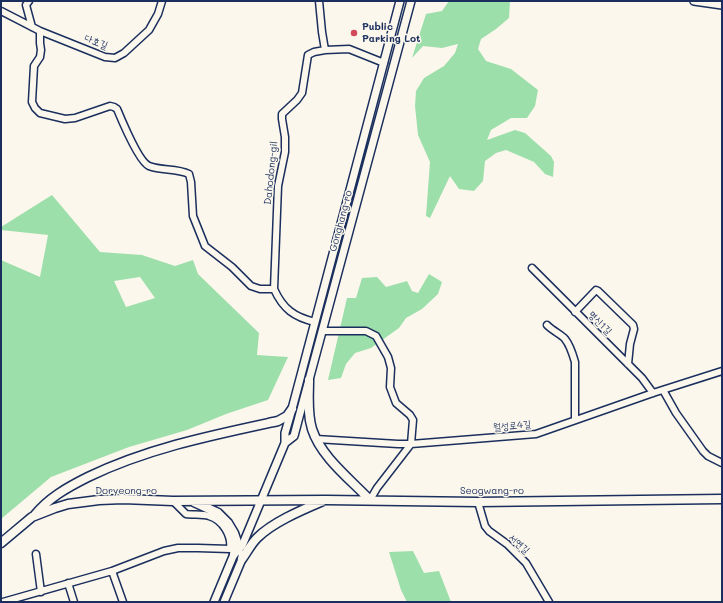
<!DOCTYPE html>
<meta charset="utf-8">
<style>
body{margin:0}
#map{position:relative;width:723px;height:603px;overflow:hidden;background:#fbf7ec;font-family:Mali,sans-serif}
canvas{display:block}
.frame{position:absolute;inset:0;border:2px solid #1b2f5e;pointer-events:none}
</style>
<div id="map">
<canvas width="723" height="603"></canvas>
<div class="frame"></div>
</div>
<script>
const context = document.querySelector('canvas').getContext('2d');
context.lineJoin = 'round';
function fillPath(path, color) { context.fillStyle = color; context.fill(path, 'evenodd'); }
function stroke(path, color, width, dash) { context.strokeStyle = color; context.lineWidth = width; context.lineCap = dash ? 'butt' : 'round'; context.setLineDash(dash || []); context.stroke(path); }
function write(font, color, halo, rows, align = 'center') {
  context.font = font + ' Mali,"Poor Story",sans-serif'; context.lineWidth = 3; context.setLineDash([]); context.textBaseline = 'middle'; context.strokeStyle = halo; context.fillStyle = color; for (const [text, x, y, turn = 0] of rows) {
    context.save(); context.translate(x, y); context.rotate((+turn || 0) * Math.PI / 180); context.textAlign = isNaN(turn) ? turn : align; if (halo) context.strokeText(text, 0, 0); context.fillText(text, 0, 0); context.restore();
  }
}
const green = new Path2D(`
 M449,1H510L509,18L496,29L481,39L478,49L486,61L511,69L538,90L535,106L527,118H511L491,130L487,140L515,130L525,133L551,156L554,162L553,177L545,174L534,162L506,150L496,153L485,161L483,181L474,191L459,189L450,176L430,218L426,216L430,162L418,135L415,106L416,91L424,78L444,66L455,53L458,44L442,48L423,46L412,58L426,14L442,11Z
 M52,195L100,252L142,255L175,266L193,260L198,274L259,333L257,355L288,357L268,400L226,414L187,430L129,447L51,477L1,519V260L40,277L48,235L1,230V227ZM140,277L155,298L126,307L114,281Z
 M429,274L442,282L438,294L422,309L406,318L399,328L371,348L355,353L346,364L341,378L328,380L347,298H356L362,278L377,277L386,287L407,281L412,291L418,293Z
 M413,551L424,573L439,571L451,602H407L401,590L389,552Z`);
const minor = new Path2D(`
 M29,1L26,5L32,27
 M1,11L40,31L105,57L115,58L124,53L149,30L158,14L162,1
 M40,31V43L41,50L40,57L34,66L32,102L35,108L40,113L65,119L75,118L110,106L114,107L117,109C122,121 139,162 149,166C162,171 176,168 189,174L191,182L193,216L205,246L232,267L251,286L260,289H274
 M325,50L349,49L384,63
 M532,268L642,378L653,393
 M575,312L596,290L598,291L633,325L634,329L630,344L628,364
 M315,322C294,317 283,309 274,289L278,186L285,152V137L282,119V114L297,100L302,93L308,55L314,52L325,50L322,32L319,1
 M547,325C553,331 562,335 565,339C570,345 573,355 575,362V420
 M663,390L676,413L703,451L708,456L722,463
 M316,439L398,444H411L413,420L410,415L396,403L390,387L391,368L388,357L376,336L366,331H322
 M370,500L377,488L411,444L536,434L653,393L722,371
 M478,502L485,526L489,531L507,544L526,563L549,602
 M36,554L41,592
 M112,571L123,602
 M68,583L74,602
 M3,602L112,571L164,551L178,548H198L230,549C232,536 223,520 209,516C203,514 193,515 186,514L173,501`);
const tertiary = new Path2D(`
 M694,1L722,5
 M285,443L294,436L299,417L411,1
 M214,602L234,554L242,546L285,443V433L292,409L400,1
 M224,602L242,559V554`);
const secondary = new Path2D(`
 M309,380C309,396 307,413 312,429C321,457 350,479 370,500
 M194,502L218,513L228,523L234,533L237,542L234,554
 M34,516C48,498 68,487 88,477C148,448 213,435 278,421L287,416L292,409
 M1,543L32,517L55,508L68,504L99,500L123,499L173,501L326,500L478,502L722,499
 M242,559C247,552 251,544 257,538C273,522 302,510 323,501`);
const markers = [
 [354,33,4,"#d1495b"]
];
const poiNames = [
 ["Public",362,27],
 ["Parking Lot",362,39]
];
const streetNames = [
 ["다호길",96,42,21],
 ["Dahodong-gil",271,173,-84],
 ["Gonghang-ro",341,221,-75],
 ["명신1길",600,323,45],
 ["월성로4길",512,426,-5],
 ["Doryeong-ro",126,491],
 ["Seogwang-ro",492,491],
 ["서연길",519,544,42]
];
fillPath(green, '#9ddfaa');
stroke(minor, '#1b2f5e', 9);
stroke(tertiary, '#1b2f5e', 10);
stroke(secondary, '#1b2f5e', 11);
stroke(minor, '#fbf7ec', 6);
stroke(tertiary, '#fbf7ec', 7);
stroke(secondary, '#fbf7ec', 8);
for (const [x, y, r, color] of markers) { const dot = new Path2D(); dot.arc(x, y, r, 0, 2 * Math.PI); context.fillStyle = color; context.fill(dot); stroke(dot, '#fbf7ec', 1.5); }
write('bold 10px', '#1b2f5e', '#fbf7ec', poiNames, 'left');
write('10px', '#1b2f5e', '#fbf7ec', streetNames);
</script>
